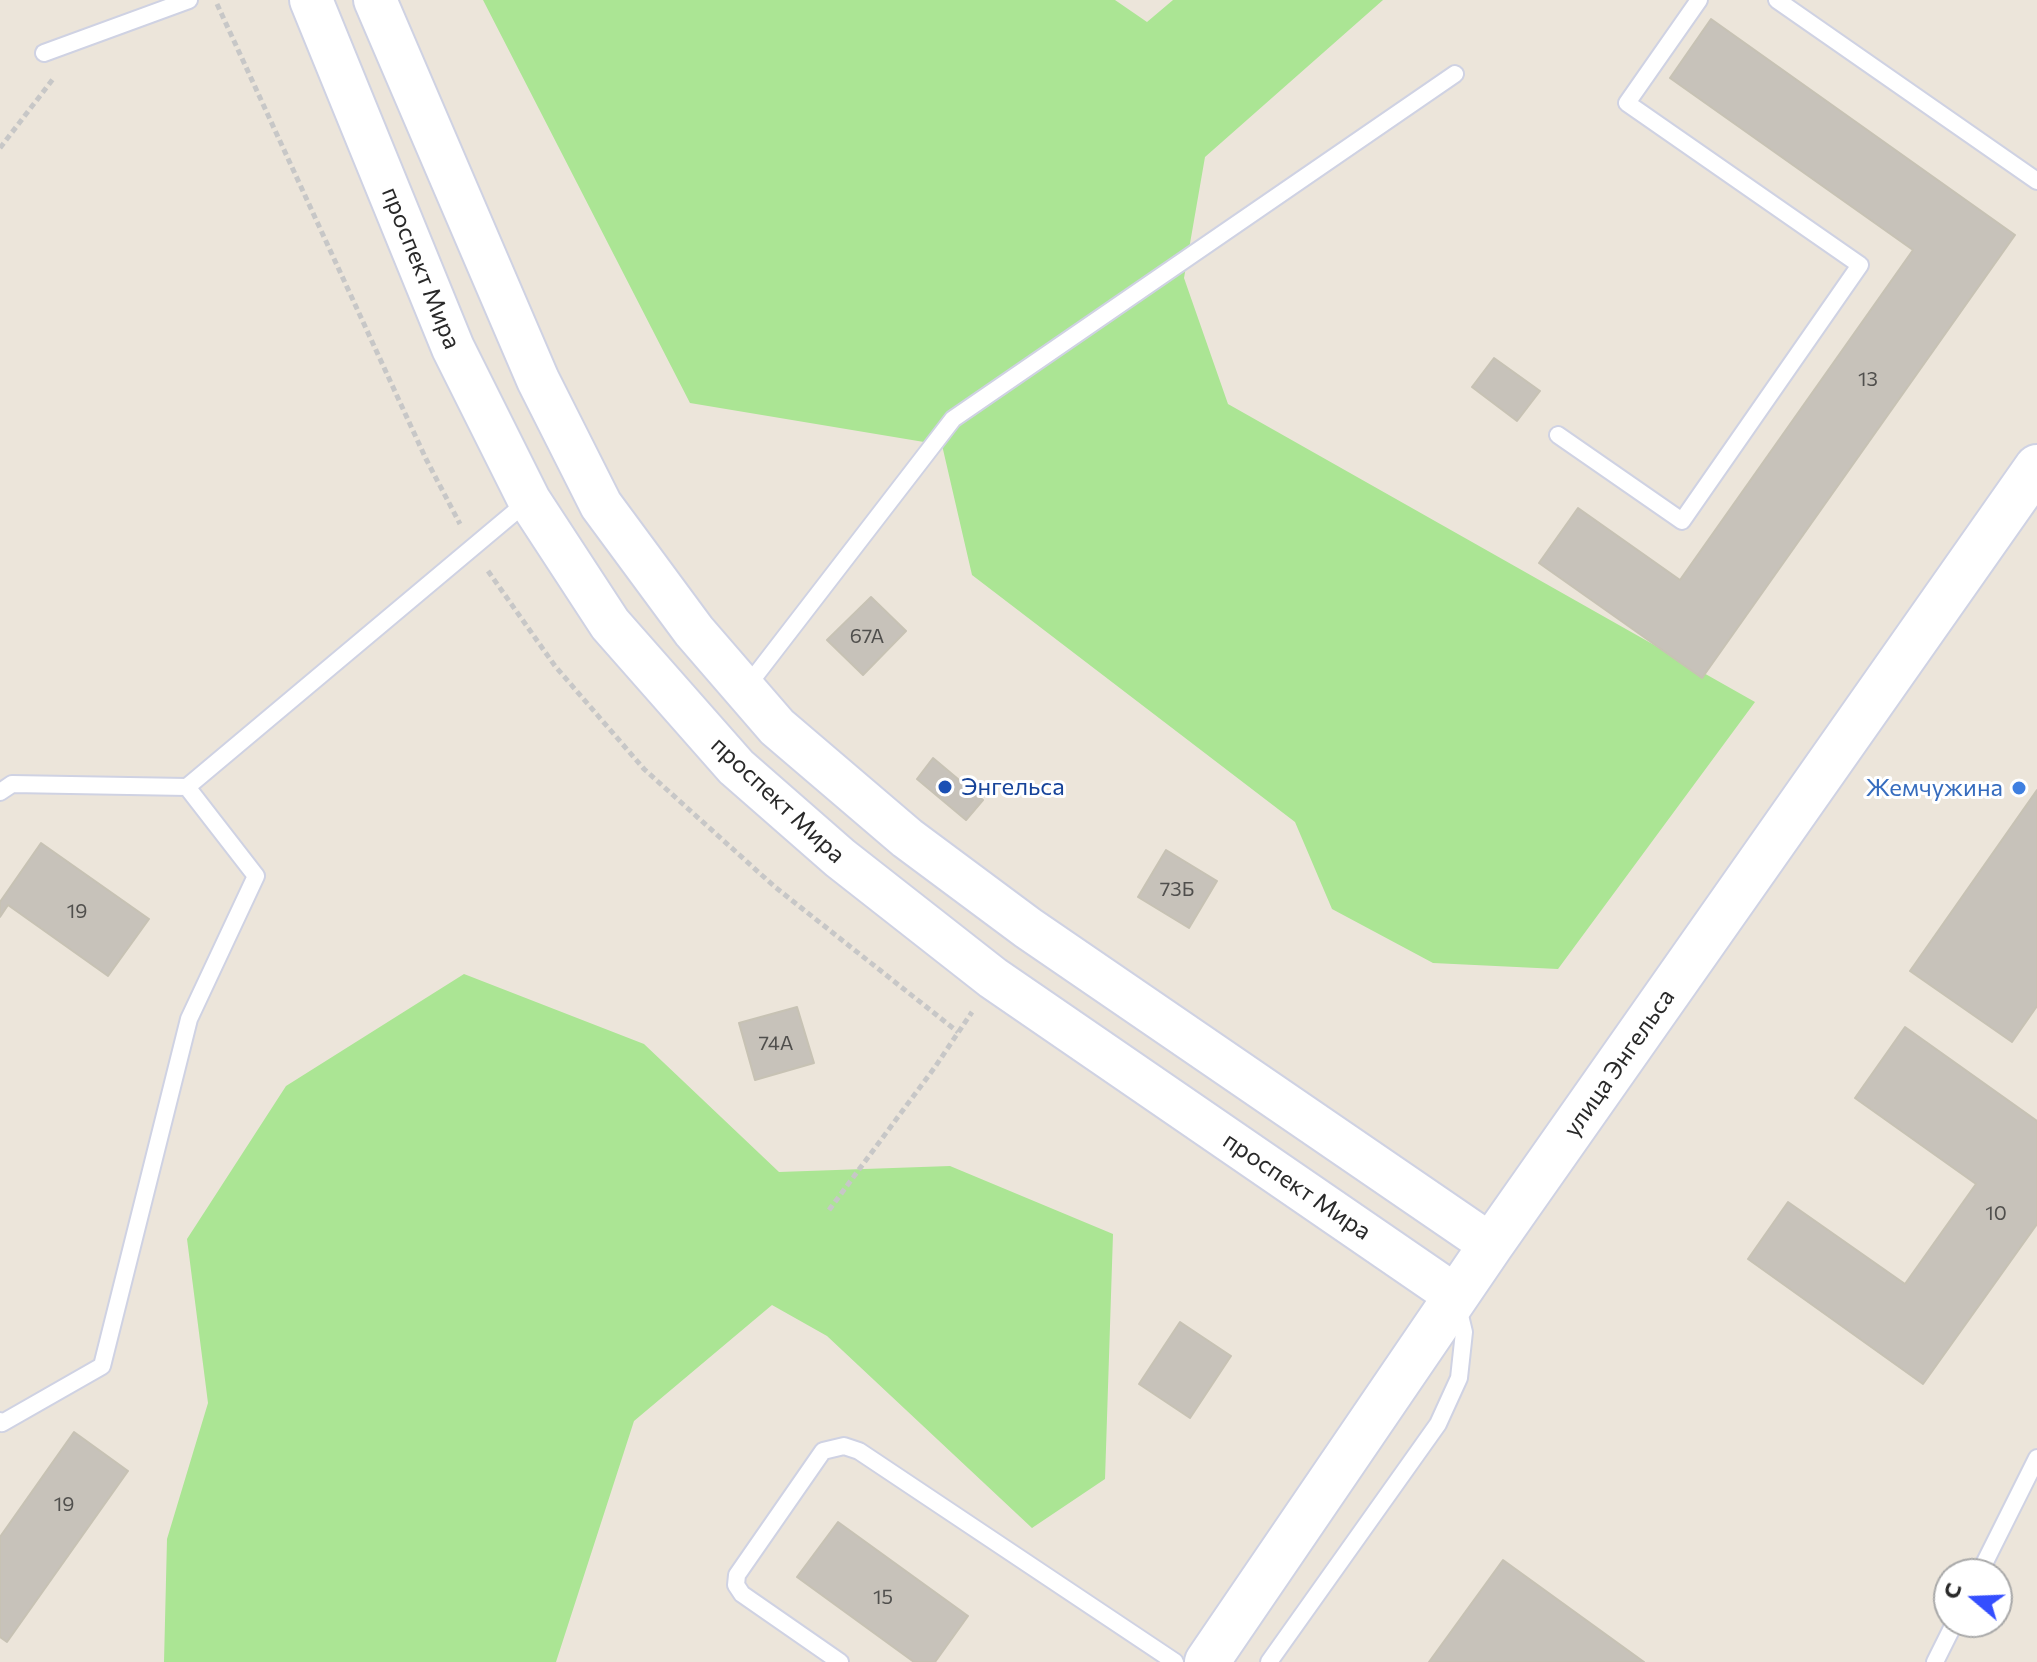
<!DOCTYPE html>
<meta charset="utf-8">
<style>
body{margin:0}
#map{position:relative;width:2037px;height:1662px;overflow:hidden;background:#ece5da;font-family:Commissioner,sans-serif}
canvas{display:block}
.north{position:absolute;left:1933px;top:1558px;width:80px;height:80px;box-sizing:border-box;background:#fff;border:2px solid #a9a9a9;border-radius:50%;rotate:289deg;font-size:22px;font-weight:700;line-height:32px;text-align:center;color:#292929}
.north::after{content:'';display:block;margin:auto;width:28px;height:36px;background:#344eff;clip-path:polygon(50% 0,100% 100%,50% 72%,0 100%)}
</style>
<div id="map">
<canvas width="2037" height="1662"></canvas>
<div class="north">С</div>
</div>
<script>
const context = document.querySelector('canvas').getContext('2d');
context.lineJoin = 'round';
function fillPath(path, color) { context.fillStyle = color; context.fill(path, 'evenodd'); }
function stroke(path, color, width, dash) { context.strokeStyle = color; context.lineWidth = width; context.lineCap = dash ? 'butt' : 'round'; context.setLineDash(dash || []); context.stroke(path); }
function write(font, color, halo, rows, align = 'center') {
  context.font = font + ' Commissioner,sans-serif'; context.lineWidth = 6; context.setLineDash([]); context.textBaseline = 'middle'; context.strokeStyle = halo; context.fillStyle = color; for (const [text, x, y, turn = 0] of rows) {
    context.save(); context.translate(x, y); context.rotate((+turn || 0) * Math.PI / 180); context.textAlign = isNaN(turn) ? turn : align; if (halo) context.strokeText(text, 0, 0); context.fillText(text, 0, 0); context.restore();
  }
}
const green = new Path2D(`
 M483,0H1115L1147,22L1173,0H1383L1205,157L1184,278L1228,404L1755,702L1558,969L1433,963L1332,909L1295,822L972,575L942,445L690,403Z
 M464,974L644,1044L779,1172L950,1166L1113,1234L1105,1479L1032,1528L827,1336L772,1305L634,1421L556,1662H164L167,1539L208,1403L187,1239L286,1086Z`);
const building = new Path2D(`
 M1711,19L2015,235L1702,678L1539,563L1578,508L1680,580L1913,250L1670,78Z
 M1494,358L1540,391L1517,421L1472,387Z
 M871,597L906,631L863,675L827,640Z
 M933,758L983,800L966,820L917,779Z
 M2037,790V1006L2012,1042L1910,971Z
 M41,843L149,919L108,976L8,905L0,917V902Z
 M1166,850L1217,881L1189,928L1138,897Z
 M797,1007L814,1063L755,1080L739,1023Z
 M1905,1027L2037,1121V1224L1923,1384L1748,1259L1788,1202L1905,1284L1976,1184L1855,1098Z
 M1180,1322L1231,1356L1190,1418L1139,1384Z
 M74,1432L128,1471L7,1642L0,1637V1537Z
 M838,1522L968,1616L935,1662H914L797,1577Z
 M1503,1560L1644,1662H1429Z`);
const path = new Path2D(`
 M217,4L426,459L460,524
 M0,148L53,79
 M488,571L555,666L644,769L775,887L958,1032
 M829,1210L935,1067L972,1012`);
const service = new Path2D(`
 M1777,0L2037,181
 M44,53L189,0
 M1558,435L1682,521L1860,265L1627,103L1699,0
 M745,689L953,419L1455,74
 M0,792L12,784L187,787
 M0,1421L2,1423L102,1366L189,1019L256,876L187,787L528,501
 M1979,1574L2037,1458
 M840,1662L742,1594L736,1585L737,1575L823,1451L844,1446L859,1451L1175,1662
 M1269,1662L1438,1424L1459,1378L1464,1332L1458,1307
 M1935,1662L1955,1622`);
const tertiary = new Path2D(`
 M311,0L453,348L529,500L610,624L736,767L840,858L993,978L1456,1296
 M375,0L538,380L601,505L694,631L777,727L907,838L1028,928L1491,1245`);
const secondary = new Path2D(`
 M1207,1662L1491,1245L2037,467`);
const markers = [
 [945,787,8,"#1a4fb4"],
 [2019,788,8,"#3f7fe0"]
];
const numberNames = [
 ["13",1868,379],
 ["67А",867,636],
 ["73Б",1177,889],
 ["19",77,911],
 ["74А",776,1043],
 ["10",1996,1213],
 ["19",64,1504],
 ["15",883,1597]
];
const streetNames = [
 ["проспект Мира",421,268,68],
 ["проспект Мира",778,800,43],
 ["улица Энгельса",1619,1063,-55],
 ["проспект Мира",1297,1186,34]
];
const transitNames = [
 ["Энгельса",961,787]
];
const shopNames = [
 ["Жемчужина",2003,788]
];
fillPath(green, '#abe594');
fillPath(building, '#c7c2ba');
stroke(building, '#c7c2b4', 2);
stroke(service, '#cfd2e3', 20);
stroke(tertiary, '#cfd2e3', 46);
stroke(secondary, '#cfd2e3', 48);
stroke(path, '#c7c7c7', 5, [6, 4]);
stroke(service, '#fff', 16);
stroke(tertiary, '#fff', 42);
stroke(secondary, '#fff', 44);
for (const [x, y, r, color] of markers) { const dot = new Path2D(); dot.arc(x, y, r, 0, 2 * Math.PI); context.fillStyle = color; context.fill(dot); stroke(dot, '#fff', 3); }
write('20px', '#504f4d', null, numberNames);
write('24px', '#292929', '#fff', streetNames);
write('24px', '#164399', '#fff', transitNames, 'left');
write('24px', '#366cbe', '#fff', shopNames, 'right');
</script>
